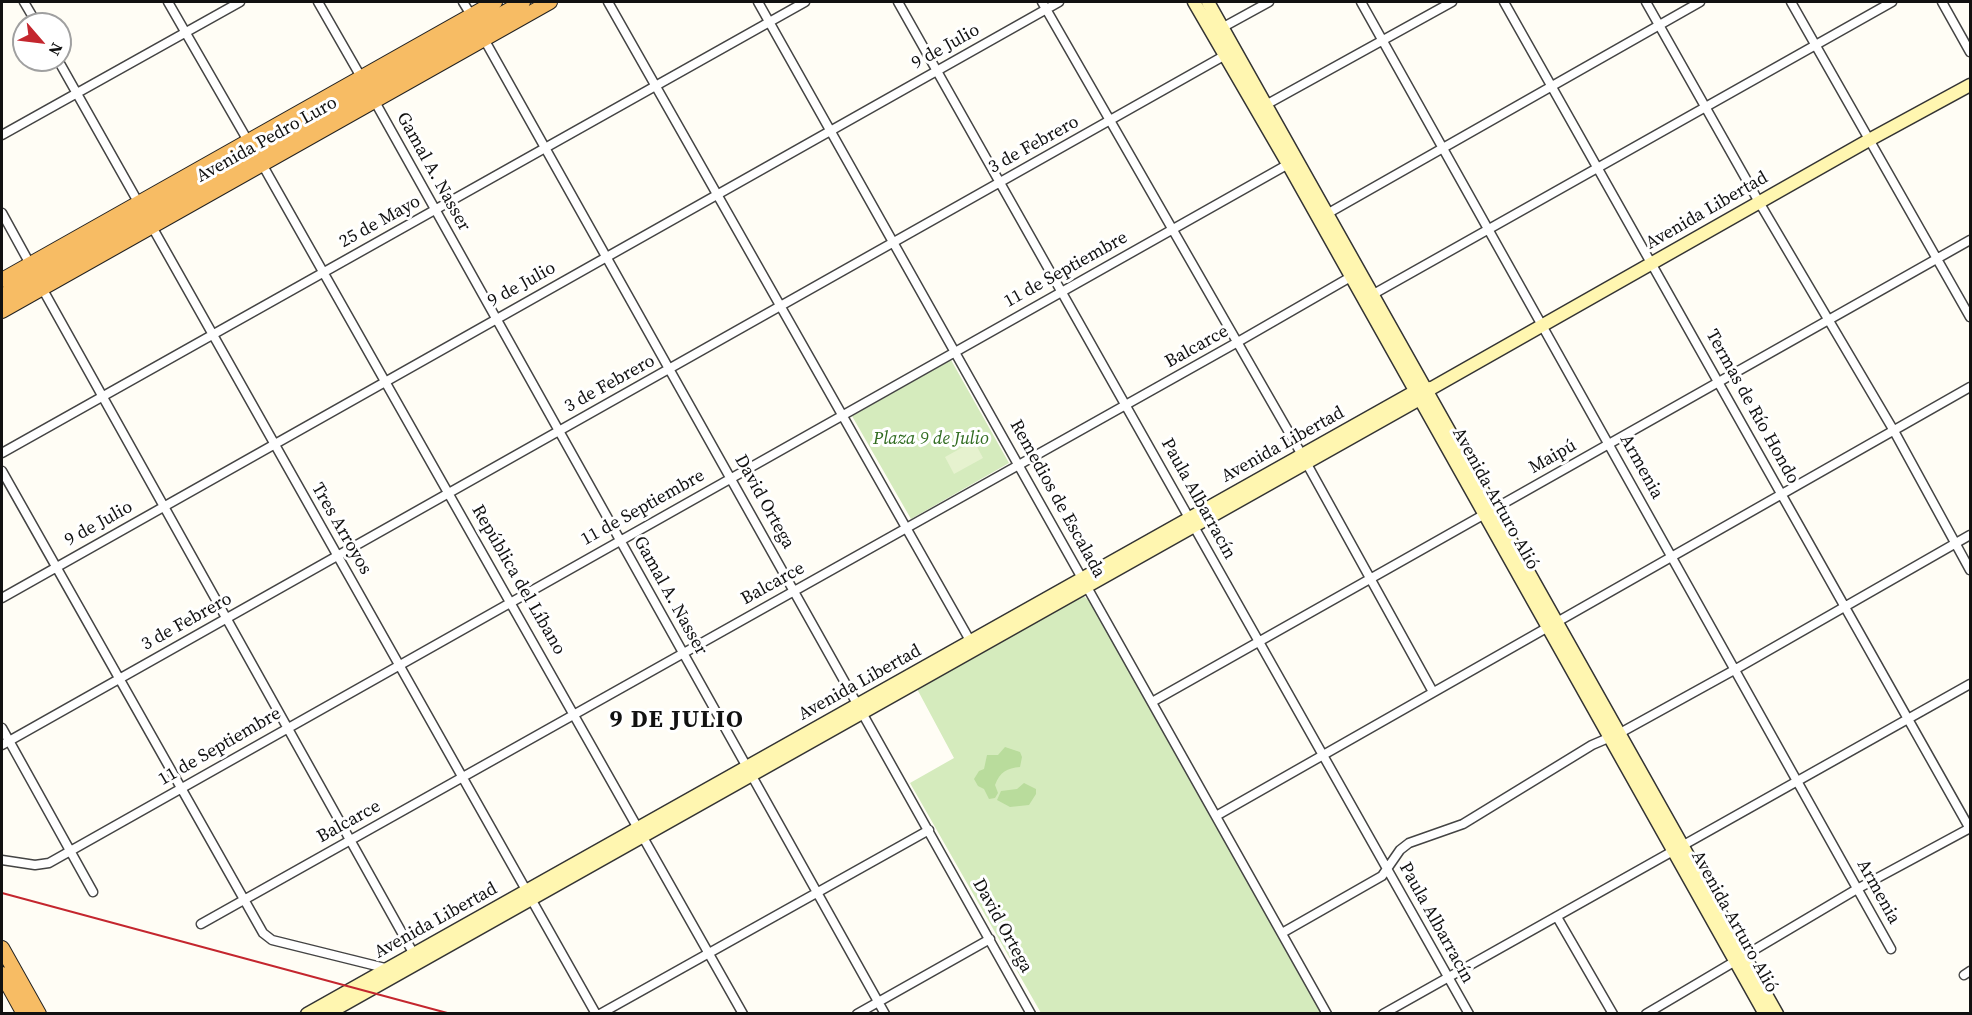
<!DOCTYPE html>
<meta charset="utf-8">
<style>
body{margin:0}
#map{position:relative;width:1972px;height:1015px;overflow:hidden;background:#fffdf5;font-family:"Source Serif 4",serif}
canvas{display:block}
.frame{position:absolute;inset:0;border:3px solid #111;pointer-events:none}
.north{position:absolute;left:12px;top:12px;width:60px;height:60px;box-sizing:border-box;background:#fff;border:2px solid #a0a0a0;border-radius:50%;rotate:118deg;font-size:16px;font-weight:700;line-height:24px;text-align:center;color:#111}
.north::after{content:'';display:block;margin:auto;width:21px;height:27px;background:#c4262e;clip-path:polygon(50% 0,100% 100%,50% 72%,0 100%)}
</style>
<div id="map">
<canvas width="1972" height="1015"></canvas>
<div class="frame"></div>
<div class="north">N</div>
</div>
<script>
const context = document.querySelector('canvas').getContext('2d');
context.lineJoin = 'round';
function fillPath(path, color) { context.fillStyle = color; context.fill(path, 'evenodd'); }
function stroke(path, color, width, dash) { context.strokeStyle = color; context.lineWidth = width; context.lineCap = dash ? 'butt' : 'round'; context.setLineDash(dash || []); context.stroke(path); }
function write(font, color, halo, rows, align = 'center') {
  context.font = font + ' "Source Serif 4",serif'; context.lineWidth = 6; context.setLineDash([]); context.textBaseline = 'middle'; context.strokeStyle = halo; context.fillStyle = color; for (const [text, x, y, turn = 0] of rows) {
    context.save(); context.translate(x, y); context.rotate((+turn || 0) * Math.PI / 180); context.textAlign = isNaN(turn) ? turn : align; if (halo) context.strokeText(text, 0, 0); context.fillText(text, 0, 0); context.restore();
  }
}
const green = new Path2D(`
 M951,360L1009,463L911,519L852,416Z
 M1082,595L1090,601L1321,1013H1041L910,783L954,758L916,687Z`);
const forest = new Path2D(`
 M1005,747L1020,752L1022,757L1020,767C1007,768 1000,772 995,785L998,793L995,798L989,799L984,789L978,786L974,779L979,771L984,769L987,755H998Z
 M1024,783L1036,789V794L1029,805L1010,807L997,800L1001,791L1017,789Z`);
const pitch = new Path2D(`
 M974,441L983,458L954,474L945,457Z`);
const minor = new Path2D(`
 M24,2L37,24
 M168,2L248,141
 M318,2L361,77
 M463,2L471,15
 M608,2L972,644
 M758,2L1327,1014
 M898,2L1469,1014
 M1042,2L1302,455L1433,692
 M1361,2L1891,949
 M1504,2L1970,829
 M1646,2L1759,202L1894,431L1970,570
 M1791,2L1970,317
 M1942,2L1970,52
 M1218,30L1269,2
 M484,39L1031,1014
 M58,60L596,1014
 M374,100L885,1014
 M1262,107L1452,2
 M2,135L240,2
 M262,164L743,1014
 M2,213L30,264
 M1325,215L1700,2
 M42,288L416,958
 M1370,296L1892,2
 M2,453L805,2
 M2,471L263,933L272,940L389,969
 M2,598L1059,2
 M1152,702L1970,240
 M2,728L93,892
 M2,745L1229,53
 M1216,816L1970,387
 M2,860L35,865L49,863L1292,162
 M1557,917L1613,1014
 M201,924L1236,343L1354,275
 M1282,933L1382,876L1400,850L1409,843L1463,824L1592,745L1620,733L1736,669L1970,535
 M1964,975L1970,971
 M600,1014L929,830
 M857,1014L990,939
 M1383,1014L1970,684
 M1646,1014L1857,889L1970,828`);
const secondary = new Path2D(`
 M1194,2L1288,164L1765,1014
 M1208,2L1777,1014
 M307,1014L1414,392L1430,388
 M327,1014L1418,400L1432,388L1869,140L1970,85`);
const trunk = new Path2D(`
 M2,280L495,2
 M2,296L523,2
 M2,311L550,2
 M2,948L39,1014
 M2,974L24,1014`);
const rail = new Path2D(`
 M2,893L451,1014`);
const streetNames = [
 ["9 de Julio",946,47,-29],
 ["Avenida Pedro Luro",267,140,-29],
 ["3 de Febrero",1034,145,-29],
 ["Gamal A. Nasser",433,172,61],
 ["Avenida Libertad",1707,211,-30],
 ["25 de Mayo",380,222,-29],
 ["11 de Septiembre",1066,270,-29],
 ["9 de Julio",522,285,-29],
 ["Balcarce",1197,347,-29],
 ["3 de Febrero",610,384,-29],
 ["Termas de Río Hondo",1752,407,61],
 ["Avenida Libertad",1283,445,-29],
 ["Maipú",1553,457,-29],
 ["Armenia",1641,467,61],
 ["Remedios de Escalada",1057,499,61],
 ["Paula Albarracín",1198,499,61],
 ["Avenida Arturo Alió",1495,499,61],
 ["David Ortega",764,502,61],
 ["11 de Septiembre",643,508,-29],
 ["9 de Julio",99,524,-29],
 ["Tres Arroyos",341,529,60],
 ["República del Líbano",518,580,60],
 ["Balcarce",773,584,-29],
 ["Gamal A. Nasser",670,596,61],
 ["3 de Febrero",187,622,-29],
 ["Avenida Libertad",860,683,-29],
 ["11 de Septiembre",220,747,-30],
 ["Balcarce",349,822,-29],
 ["Armenia",1878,892,61],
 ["Avenida Libertad",436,921,-29],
 ["Avenida Arturo Alió",1734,922,61],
 ["Paula Albarracín",1436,923,61],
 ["David Ortega",1002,926,61]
];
const parkNames = [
 ["Plaza 9 de Julio",931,439]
];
const districtNames = [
 ["9 DE JULIO",677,721]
];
fillPath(green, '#d5ebbd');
fillPath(forest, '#b9dc9c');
fillPath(pitch, '#e6f2cf');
stroke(minor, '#444', 11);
stroke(secondary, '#333', 15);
stroke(trunk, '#222', 16);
stroke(minor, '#fff', 8);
stroke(secondary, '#fff6b0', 12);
stroke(trunk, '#f7bc64', 14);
stroke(rail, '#c4262e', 2);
write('18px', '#111', '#fff', streetNames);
write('italic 18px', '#2f6b1f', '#fff', parkNames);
context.letterSpacing = '1.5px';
write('bold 24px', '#111', '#fff', districtNames);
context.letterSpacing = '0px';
</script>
